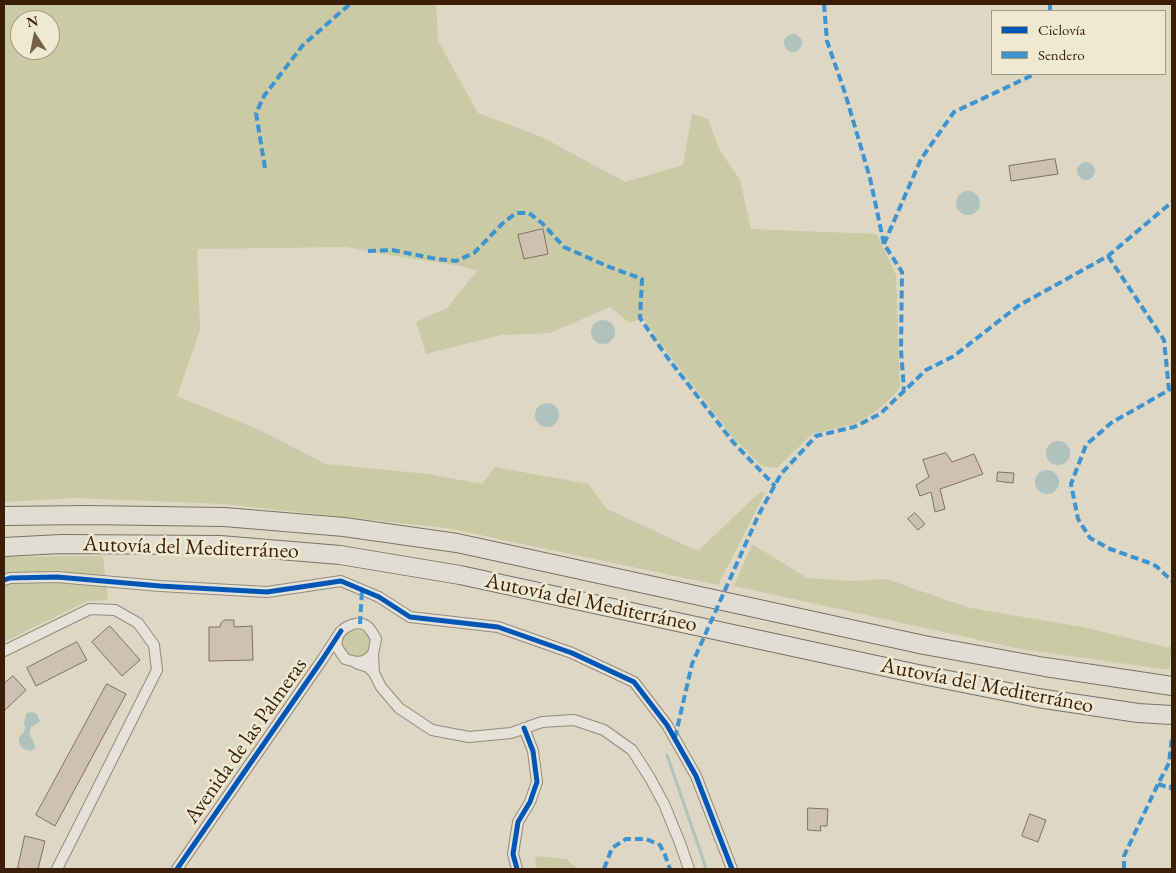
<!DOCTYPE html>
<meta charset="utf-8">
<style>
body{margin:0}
#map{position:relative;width:1176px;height:873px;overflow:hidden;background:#ded7c4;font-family:"EB Garamond",serif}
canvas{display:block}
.frame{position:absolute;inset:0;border:5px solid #3b1e06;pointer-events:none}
.legend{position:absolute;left:991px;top:10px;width:175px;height:65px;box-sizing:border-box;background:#f0e9d2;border:1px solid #a89880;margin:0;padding:6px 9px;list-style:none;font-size:15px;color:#3b1e06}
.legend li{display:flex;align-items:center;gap:10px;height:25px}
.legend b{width:25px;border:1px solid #a89880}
.north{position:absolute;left:10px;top:10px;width:50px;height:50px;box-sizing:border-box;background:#f0e9d2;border:1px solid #a89880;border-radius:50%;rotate:349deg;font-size:14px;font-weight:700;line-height:20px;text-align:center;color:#3b1e06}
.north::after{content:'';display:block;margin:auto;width:18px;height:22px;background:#745f48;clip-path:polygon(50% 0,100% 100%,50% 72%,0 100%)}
</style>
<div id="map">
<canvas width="1176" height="873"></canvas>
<div class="frame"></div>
<ul class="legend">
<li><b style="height:6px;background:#0057b8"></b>Ciclovía</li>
<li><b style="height:6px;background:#3e94d1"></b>Sendero</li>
</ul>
<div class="north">N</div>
</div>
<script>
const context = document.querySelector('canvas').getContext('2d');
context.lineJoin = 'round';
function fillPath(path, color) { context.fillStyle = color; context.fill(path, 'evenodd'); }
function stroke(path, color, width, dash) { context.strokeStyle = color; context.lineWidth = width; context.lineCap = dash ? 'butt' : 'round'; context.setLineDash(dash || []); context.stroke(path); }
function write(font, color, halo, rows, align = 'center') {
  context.font = font + ' "EB Garamond",serif'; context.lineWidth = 5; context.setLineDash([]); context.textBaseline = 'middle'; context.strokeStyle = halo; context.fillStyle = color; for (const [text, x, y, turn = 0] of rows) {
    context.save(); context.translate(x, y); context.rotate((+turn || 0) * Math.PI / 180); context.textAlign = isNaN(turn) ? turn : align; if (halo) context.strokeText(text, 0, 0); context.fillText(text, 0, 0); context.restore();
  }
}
const green = new Path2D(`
 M4,4H436L438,41L478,113L542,137L625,182L683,165L692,114L708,119L719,149L740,180L751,229L877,234L896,275L900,387L893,396L875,412L854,424L812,434L777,468L762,466L735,440L670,356L643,318L630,323L610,307L550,333L501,335L426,354L416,322L447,308L477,271L461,266L388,255L347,247L197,249L200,330L177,396L264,432L325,464L428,474L482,484L495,467L588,484L607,509L698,551L761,491L765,493L718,585L447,528L223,504L76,498L4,502ZM20,20H50V50H20Z
 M752,544L807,578L853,581L886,579L970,608L1083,627L1165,647H1172L1169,670L1021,649L734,586Z
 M103,556L108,600L87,601L4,642V557Z
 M342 644a14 14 0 1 1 28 0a14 14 0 1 1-28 0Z
 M535,856L567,859L577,869H537Z`);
const water = new Path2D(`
 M784 43a9 9 0 1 1 18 0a9 9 0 1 1-18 0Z
 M1077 171a9 9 0 1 1 18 0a9 9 0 1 1-18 0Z
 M956 203a12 12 0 1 1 24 0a12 12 0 1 1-24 0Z
 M591 332a12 12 0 1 1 24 0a12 12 0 1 1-24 0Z
 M535 415a12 12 0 1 1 24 0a12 12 0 1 1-24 0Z
 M1046 453a12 12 0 1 1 24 0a12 12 0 1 1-24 0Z
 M1035 482a12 12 0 1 1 24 0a12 12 0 1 1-24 0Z
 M33,712L37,714L40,722L31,727C27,736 34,739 35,747L33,750C27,752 18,748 19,739C20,735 25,732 25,728C25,726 24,725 24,723C24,720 26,718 26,715L27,713Z`);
const stream = new Path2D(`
 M667,755L705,865V869`);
const building = new Path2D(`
 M1055,159L1058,174L1011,181L1009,166Z
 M543,229L548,254L524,259L518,235Z
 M946,453L952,462L974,454L983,474L940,489L945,509L935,512L931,492L920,496L916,485L929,477L923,460Z
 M998,472L1014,473L1013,483L997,481Z
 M915,513L925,524L918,530L908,519Z
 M225,620H234V627L252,626L253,660L209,661V627H220L221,623Z
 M110,626L140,660L122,676L92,642Z
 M77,642L87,660L36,686L27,668Z
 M13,676L26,690L4,711V684Z
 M107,684L126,694L55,826L36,815Z
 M808,808L828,809L827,826H820L821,831L808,830Z
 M1030,814L1046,820L1038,842L1022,836Z
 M25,836L45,841L38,869H23L18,868Z`);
const minor = new Path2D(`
 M4,580L10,578L57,577L160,586L267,592L341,581L379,597L410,617L498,627L572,653L634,682L667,725L696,776L732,869
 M4,651L90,609L115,610L138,623L154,645L157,670L57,869
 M373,654C363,664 358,663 345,659C343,655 338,650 337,646C334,631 354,618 367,626C370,629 374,635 376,639L373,654L374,673
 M356,663L368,667L374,673L381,687L399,708L432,730L469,737L511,733L542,722L574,720L604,730L632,750L650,778L664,804L680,843L689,869
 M177,869L322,660L341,631
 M517,869L513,854L518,822L530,802L537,782L533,751L524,728`);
const motorway = new Path2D(`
 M4,516L87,515L224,517L344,527L457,543L924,645L1045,667L1172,686
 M4,547L61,544L220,545L340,555L460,575L918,674L1038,698L1138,713L1172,715`);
const quiet = new Path2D(`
 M824,4L827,41L845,93L870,178L884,244L902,272L901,350L904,390
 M1050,4V11
 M265,168L256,113L264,96L303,45L350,4
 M884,244L921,159L954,112L1035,74
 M368,251L392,250L437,259L456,261L474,253L502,224L516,213H529L543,224L564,247L607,266L642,279L640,318L667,357L733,442L775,486
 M1108,256L1164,340L1169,390L1111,423L1086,445L1071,484L1078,519L1090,538L1110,549L1147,562L1156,566L1172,581
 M360,624L362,590
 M675,738L692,664L759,514L781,474L816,436L854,427L880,414L926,370L954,356L1018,306L1108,256L1172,202
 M1158,784L1170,788L1172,785
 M604,869L612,848L626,839H646L660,845L665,855L670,869
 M1124,869V856L1158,784L1169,763L1172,737`);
const cycleway = new Path2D(`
 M4,580L10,578L57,577L160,586L267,592L341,581L379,597L410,617L498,627L572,653L634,682L667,725L696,776L732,869
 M177,869L322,660L341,631
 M517,869L513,854L518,822L530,802L537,782L533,751L524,728`);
const streetNames = [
 ["Autovía del Mediterráneo",191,548,2],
 ["Autovía del Mediterráneo",591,603,12],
 ["Autovía del Mediterráneo",987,686,11],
 ["Avenida de las Palmeras",246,741,-55]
];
fillPath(green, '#cacaa5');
fillPath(water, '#b0c2be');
stroke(stream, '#b0c2be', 3);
fillPath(building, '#cfc0b1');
stroke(building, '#7b7265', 1);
stroke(minor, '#938b7e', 12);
stroke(motorway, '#7b7265', 20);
stroke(minor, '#e5e2d8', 10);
stroke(motorway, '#e1ddd2', 18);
stroke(quiet, '#3e94d1', 4, [8, 4]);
stroke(cycleway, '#0057b8', 5);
write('22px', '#3b1e06', '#f0e9d2', streetNames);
</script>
